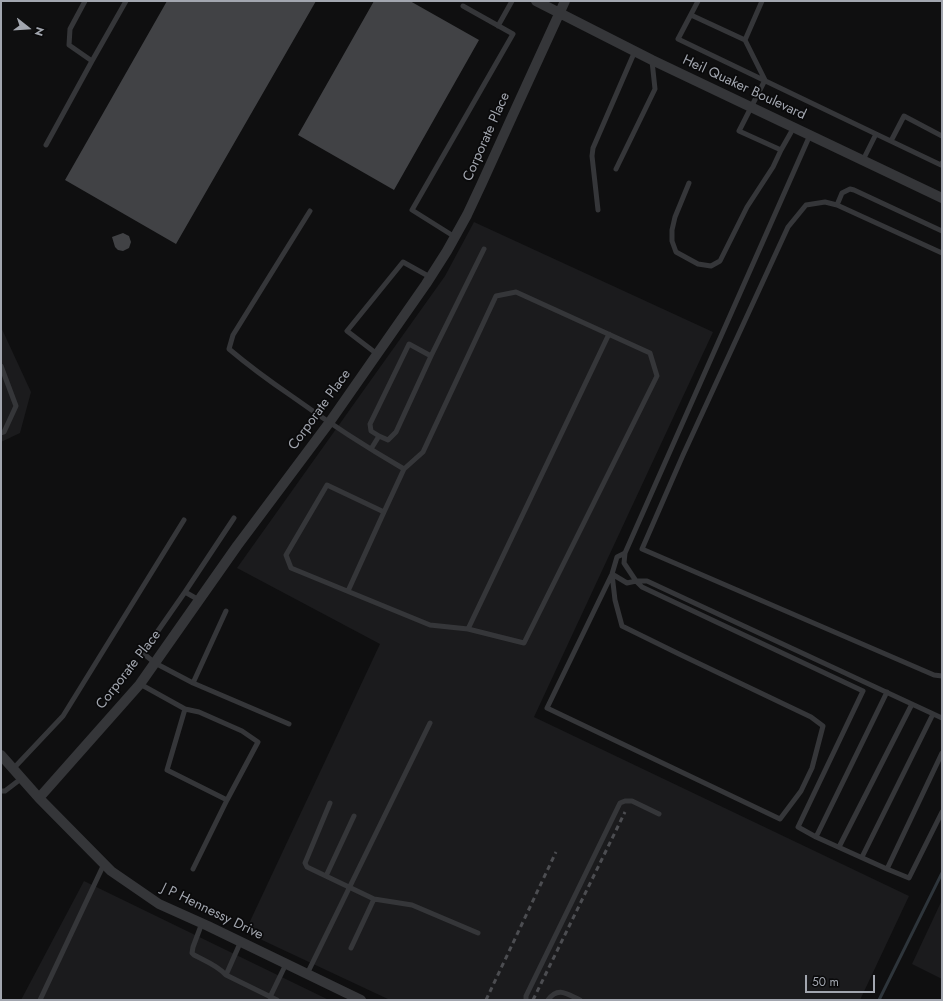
<!DOCTYPE html>
<style>
body{margin:0}
#map{position:relative;width:943px;height:1001px;overflow:hidden;background:#0f0f10;font-family:Jost,sans-serif}
canvas{display:block}
.frame{position:absolute;inset:0;border:2px solid #a2a6af;pointer-events:none}
.north{position:absolute;left:8px;top:8px;width:40px;height:40px;-webkit-text-stroke:3px #0a0a0b;paint-order:stroke;rotate:107deg;font-size:11px;font-weight:700;line-height:16px;text-align:center;color:#a2a6af}
.north::after{content:'';display:block;margin:auto;width:14px;height:18px;background:#a2a6af;clip-path:polygon(50% 0,100% 100%,50% 72%,0 100%)}
.scale{position:absolute;left:805px;top:975px;width:70px;height:18px;box-sizing:border-box;border:2px solid #a2a6af;border-top:0;padding-left:5px;font-size:12px;line-height:14px;white-space:nowrap;color:#a2a6af;-webkit-text-stroke:3px #0a0a0b;paint-order:stroke}
</style>
<div id="map">
<canvas width="943" height="1001"></canvas>
<div class="frame"></div>
<div class="north">N</div>
<div class="scale">50 m</div>
</div>
<script>
const context = document.querySelector('canvas').getContext('2d');
context.lineJoin = 'round';
function fillPath(path, color) { context.fillStyle = color; context.fill(path, 'evenodd'); }
function stroke(path, color, width, dash) { context.strokeStyle = color; context.lineWidth = width; context.lineCap = dash ? 'butt' : 'round'; context.setLineDash(dash || []); context.stroke(path); }
function write(font, color, halo, rows, align = 'center') {
  context.font = font + ' Jost,sans-serif'; context.lineWidth = 3.5; context.setLineDash([]); context.textBaseline = 'middle'; context.strokeStyle = halo; context.fillStyle = color; for (const [text, x, y, turn = 0] of rows) {
    context.save(); context.translate(x, y); context.rotate((+turn || 0) * Math.PI / 180); context.textAlign = isNaN(turn) ? turn : align; if (halo) context.strokeText(text, 0, 0); context.fillText(text, 0, 0); context.restore();
  }
}
const built = new Path2D(`
 M474,222L713,332L534,717L909,896L860,1000H390L245,932L380,644L237,568L445,276Z
 M1,327L31,392L20,433L1,442Z
 M84,881L329,1000H21Z
 M942,900V979L912,964Z`);
const stream = new Path2D(`
 M879,1000L942,873`);
const building = new Path2D(`
 M167,1H316L176,244L65,180Z
 M374,1H410L479,40L394,190L298,135Z
 M123,233L129,236L131,242L129,248L123,251L118,250L115,247L112,237Z`);
const lane = new Path2D(`
 M698,1L678,39L876,134L863,160
 M762,1L745,40L765,80L739,131L781,150L794,127
 M691,15L745,40
 M498,26L512,1
 M92,61L126,1
 M876,134L941,165L942,163
 M810,135L625,553L624,563L636,581L642,587L863,691L798,827L816,837
 M891,141L904,116L942,136
 M46,145L92,61L69,45L70,29L85,1
 M616,169L655,89L652,61
 M689,183L675,217L672,230V241L676,252L698,264L711,266L720,261L747,207L773,167L781,150
 M837,205L842,193L850,189L854,190L942,231
 M598,210L592,156L593,148L635,51
 M310,211L233,335L229,349C249,366 271,382 293,397C329,423 366,447 404,469L423,452L496,296L516,292L650,353L657,376L524,643L468,629L430,625L291,568L286,555L327,485L384,512L404,469
 M455,237L412,210L513,34L463,6
 M942,253L837,205L825,202L806,205L788,227L683,455L642,549L934,675L942,676
 M377,354L347,331L403,262L430,277
 M1,366L16,406L4,432L1,433
 M379,436L388,440L396,432L431,356
 M371,449L379,436L371,431L370,424L409,344L431,356L484,249
 M612,574L615,600L622,626L679,654L811,717L823,726L812,768L801,791L780,819L547,708L612,574L617,557L625,553
 M612,574L627,583L636,581H647L942,718
 M348,591L384,512
 M185,592L234,518
 M199,600L185,592L144,651V654L155,663L193,683L289,724
 M468,629L609,334
 M193,683L226,611
 M140,684L185,709L167,770L227,800L193,869
 M887,692L816,837L887,869L942,753
 M185,709L199,712L242,731L258,742L227,800
 M13,769L63,716L184,520
 M1,791H5L22,778
 M330,803L305,863L307,867L374,899L412,905L478,933
 M839,847L912,704
 M862,857L933,714
 M887,869L909,878L942,812
 M326,876L354,816
 M202,923L193,947L192,953L194,955C205,961 217,965 226,975L277,1000
 M351,948L374,899
 M307,974L430,723
 M226,975L241,941
 M270,997L286,964
 M40,1000L104,864
 M526,1000V996L620,803L625,801H632L659,814
 M548,1000C558,986 567,994 580,1000`);
const street = new Path2D(`
 M536,1L652,60L942,198
 M1,755L39,798L111,871L159,904L208,926L361,1000
 M39,798L140,684L237,546L329,423L426,284L447,251L467,215L482,183L511,119L565,1`);
const rail = new Path2D(`
 M486,1000L556,852
 M533,1000L625,812`);
const streetNames = [
 ["Heil Quaker Boulevard",744,88,25],
 ["Corporate Place",487,137,-66],
 ["Corporate Place",320,410,-54],
 ["Corporate Place",129,670,-52],
 ["J P Hennessy Drive",212,912,26]
];
fillPath(built, '#1b1b1d');
stroke(stream, '#2e353b', 3);
fillPath(building, '#414245');
stroke(lane, '#353639', 5);
stroke(street, '#353639', 10);
stroke(rail, '#4c4d51', 3, [5, 4]);
write('14px', '#a2a6af', '#0a0a0b', streetNames);
</script>
